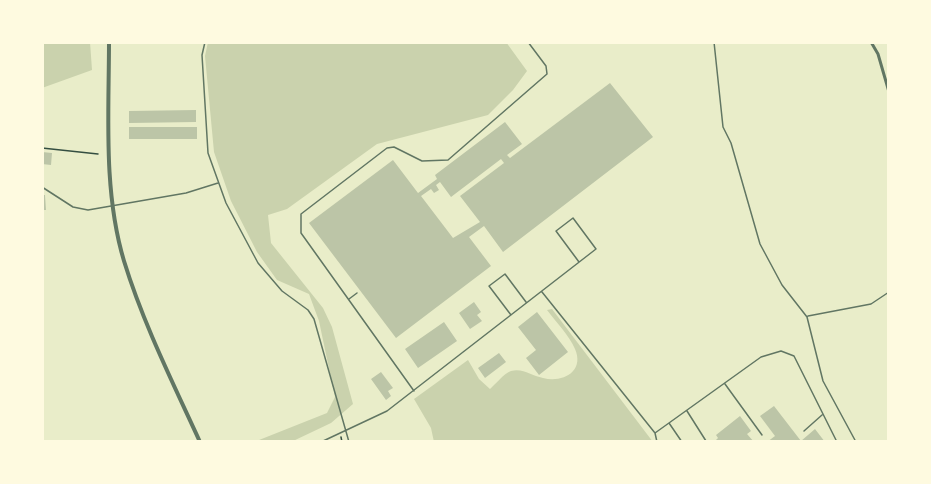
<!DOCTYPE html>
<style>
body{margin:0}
#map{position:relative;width:931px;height:484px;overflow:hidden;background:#e9edc9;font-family:Bitter,serif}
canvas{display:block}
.frame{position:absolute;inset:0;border:44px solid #fefae0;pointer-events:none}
</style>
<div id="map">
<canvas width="931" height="484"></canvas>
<div class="frame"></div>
</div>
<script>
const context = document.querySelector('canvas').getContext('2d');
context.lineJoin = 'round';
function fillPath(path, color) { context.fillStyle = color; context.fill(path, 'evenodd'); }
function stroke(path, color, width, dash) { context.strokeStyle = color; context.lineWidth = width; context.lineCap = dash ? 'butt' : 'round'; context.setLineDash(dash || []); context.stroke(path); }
const green = new Path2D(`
 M42,42H90L92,70L42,88Z
 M208,42H506L527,71L513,90L488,115L377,144L287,209L268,215L271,243L323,308L332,327L353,404L331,423L291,442H254L327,413L335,397L319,321L309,294L277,280L257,252L231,201L214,152L205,56Z
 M552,309L653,442H434L431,428L414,399L468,360L479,379L490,389C496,384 504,373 511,371C524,368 531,376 543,378C562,383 585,372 575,349C569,335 556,322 547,310Z`);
const building = new Path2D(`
 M610,83L653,137L503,252L484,226L469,237L491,266L396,338L309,223L393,160L418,193L437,179L435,175L505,122L522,144L507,155L510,158ZM501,159L504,163L460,196L480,222L453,238L421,196L431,189L434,193L439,190L436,185L440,182L451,197Z
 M196,110V122L129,123V111Z
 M129,127H197V139H129Z
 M42,152L52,153L51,165L42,164Z
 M42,195H45L46,210H42Z
 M474,302L481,312L477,315L482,321L470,329L459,313Z
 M537,312L568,352L539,375L526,358L536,350L518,327Z
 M444,322L457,341L418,368L405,349Z
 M499,353L506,362L485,378L478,368Z
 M381,372L393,388L388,391L391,396L386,400L371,379Z
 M774,406L801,441L815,429L825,442H767L775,436L760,416Z
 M740,416L751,431L747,434L754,442H714L718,438L716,435Z`);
const path = new Path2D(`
 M42,148L98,154
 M341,437L342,442`);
const service = new Path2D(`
 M109,42H123
 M205,42L202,55L208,153L226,203L258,263L282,291L308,310L314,319L349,442
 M714,42L723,127L731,143L760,244L782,285L807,317L823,381L856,442
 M42,187L73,207L88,210L186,193L218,183
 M542,292L655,433L657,442
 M349,299L357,293
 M511,315L489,286L505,274L526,302
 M808,316L871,304L889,292
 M725,384L762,435
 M414,391L301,233V214L387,148L394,147L422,161L448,160L547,74L546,66L528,42
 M687,411L706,441L704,442
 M669,423L682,442
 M804,431L822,415
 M655,433L761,357L781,351L794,356L837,442
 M321,442L387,411L596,249L573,218L556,231L579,262`);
const minor = new Path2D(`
 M871,42L878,54L889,92`);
const tertiary = new Path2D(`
 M109,42C109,113 103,191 124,261C143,323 173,383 200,442`);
fillPath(green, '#cad2ad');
fillPath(building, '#bcc5a7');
stroke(path, '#344e41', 1.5);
stroke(service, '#617663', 1.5);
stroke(minor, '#617663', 3);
stroke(tertiary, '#617663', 4);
</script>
